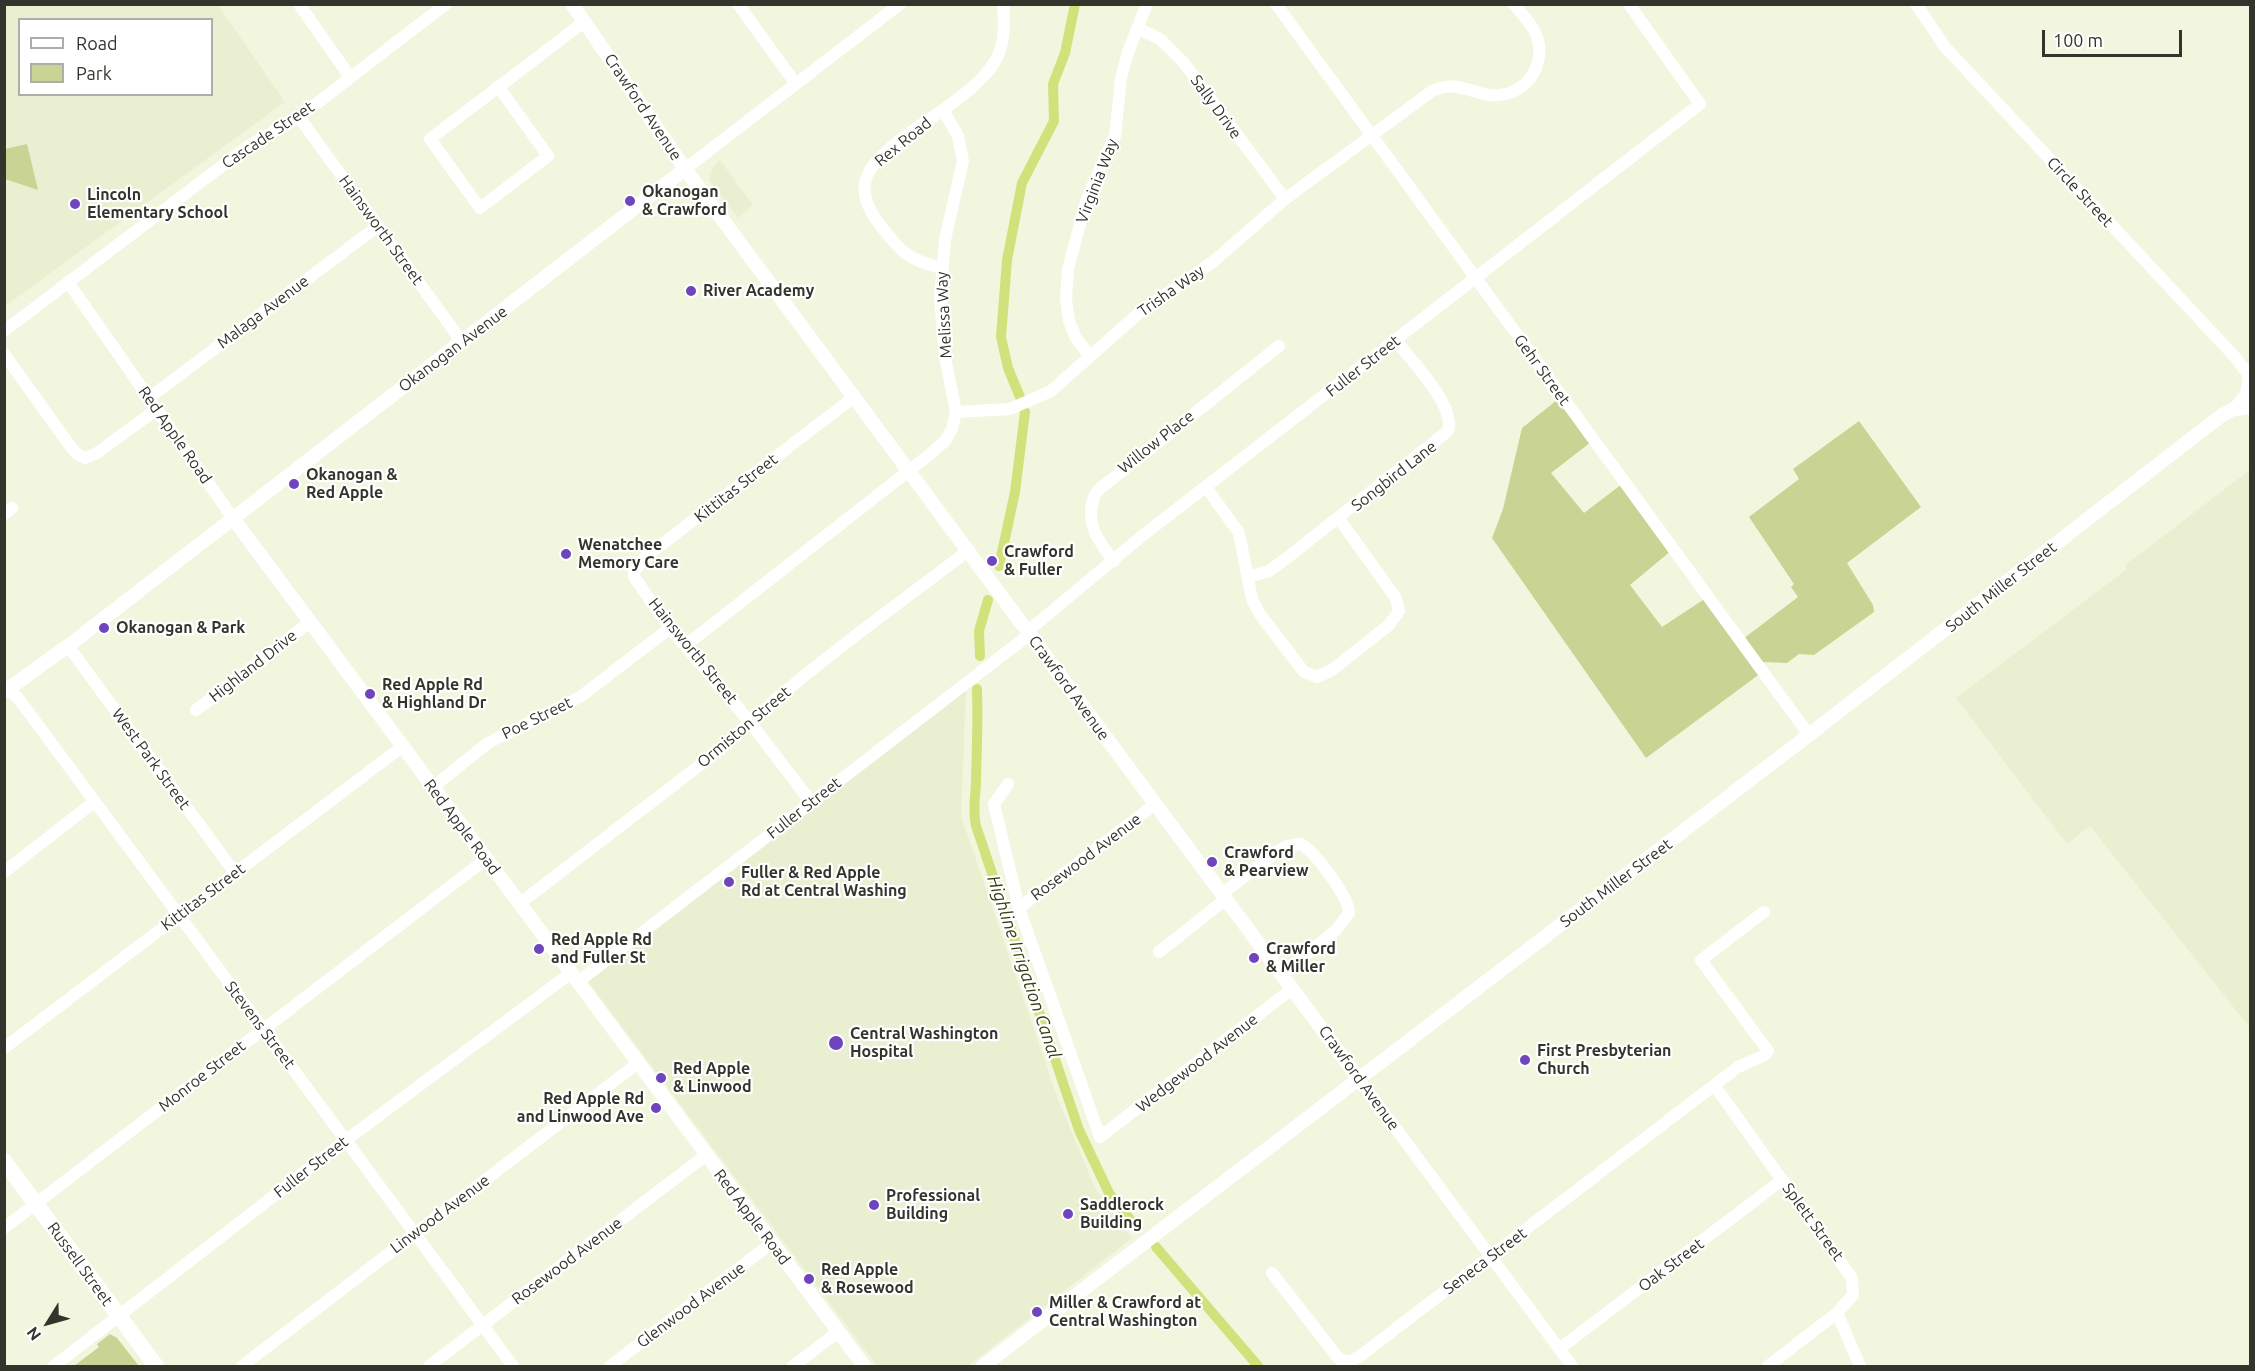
<!DOCTYPE html>
<style>
body{margin:0}
#map{position:relative;width:2255px;height:1371px;overflow:hidden;background:#f2f6df;font-family:Ubuntu,sans-serif}
canvas{display:block}
.frame{position:absolute;inset:0;border:6px solid #33342b;pointer-events:none}
.legend{position:absolute;left:18px;top:18px;width:195px;height:78px;box-sizing:border-box;background:#fff;border:2px solid #adaeaa;margin:0;padding:8px 10px;list-style:none;font-size:18px;color:#33342b}
.legend li{display:flex;align-items:center;gap:12px;height:30px}
.legend b{width:30px;border:2px solid #adaeaa}
.north{position:absolute;left:18px;top:1293px;width:60px;height:60px;-webkit-text-stroke:4px #fff;paint-order:stroke;rotate:233deg;font-size:16px;font-weight:700;line-height:24px;text-align:center;color:#33342b}
.north::after{content:'';display:block;margin:auto;width:21px;height:27px;background:#33342b;clip-path:polygon(50% 0,100% 100%,50% 72%,0 100%)}
.scale{position:absolute;left:2042px;top:30px;width:140px;height:27px;box-sizing:border-box;border:3px solid #33342b;border-top:0;padding-left:8px;font-size:18px;line-height:21px;white-space:nowrap;color:#33342b;-webkit-text-stroke:4px #fff;paint-order:stroke}
</style>
<div id="map">
<canvas width="2255" height="1371"></canvas>
<div class="frame"></div>
<ul class="legend">
<li><b style="height:8px;background:#fff"></b>Road</li>
<li><b style="height:16px;background:#c9d393"></b>Park</li>
</ul>
<div class="north">N</div>
<div class="scale">100 m</div>
</div>
<script>
const context = document.querySelector('canvas').getContext('2d');
context.lineJoin = 'round';
function fillPath(path, color) { context.fillStyle = color; context.fill(path, 'evenodd'); }
function stroke(path, color, width, dash) { context.strokeStyle = color; context.lineWidth = width; context.lineCap = dash ? 'butt' : 'round'; context.setLineDash(dash || []); context.stroke(path); }
function write(font, color, halo, rows, align = 'center') {
  context.font = font + ' Ubuntu,sans-serif'; context.lineWidth = 4.5; context.setLineDash([]); context.textBaseline = 'middle'; context.strokeStyle = halo; context.fillStyle = color; for (const [text, x, y, turn = 0] of rows) {
    context.save(); context.translate(x, y); context.rotate((+turn || 0) * Math.PI / 180); context.textAlign = isNaN(turn) ? turn : align; if (halo) context.strokeText(text, 0, 0); context.fillText(text, 0, 0); context.restore();
  }
}
const built = new Path2D(`
 M5,5H218L285,102L5,306ZM20,20H212V94H20Z
 M720,160L753,205L738,218L709,180L713,168Z
 M2250,470V1028L2090,826L2067,844L1956,698L2127,569L2125,565Z
 M966,690L961,816L1057,1097L1095,1188L1132,1238L968,1366H877L587,980Z`);
const green = new Path2D(`
 M27,144L38,190L5,179V149Z
 M1557,400L1591,442L1551,473L1584,513L1622,484L1672,550L1630,585L1662,627L1706,598L1761,673L1646,758L1492,538L1503,509L1522,428Z
 M1859,421L1921,507L1847,563L1873,605L1874,612L1814,655L1799,654L1787,663L1762,662L1743,639L1798,597L1791,587L1794,584L1749,517L1799,479L1793,469Z
 M110,1334L117,1338L139,1366H74L99,1347L97,1344Z`);
const canal = new Path2D(`
 M1020,397L1008,368L1001,337L1007,260L1022,183L1054,121L1053,84L1065,53L1075,4
 M999,566L1015,492L1025,412
 M980,656L979,631L988,600
 M977,689C978,719 977,749 976,779C976,797 972,808 976,826L1079,1130L1109,1193L1137,1228
 M1156,1247L1258,1366`);
const minor = new Path2D(`
 M299,4L350,77
 M738,4L796,84
 M1276,4L1809,735
 M1916,4L1945,47L2235,357L2250,377
 M1137,28L1160,39L1184,63L1285,199
 M498,86L548,156L480,208L430,139L584,22
 M299,117L462,342
 M685,169L900,4
 M941,268C907,259 902,253 880,225C871,213 862,198 865,183C873,138 984,102 1000,50C1005,36 1004,19 1003,4
 M68,282L232,517
 M4,331L247,147L299,117L446,4
 M4,354L71,447L77,454L85,458L97,453L157,409
 M1089,355L1076,338L1069,321L1066,299L1068,269L1087,198L1115,136L1121,78L1128,52L1147,4
 M149,398L378,226
 M2234,409L2246,394L2249,375
 M956,412L1010,409L1051,391L1139,313L1214,261L1285,199L1432,91C1462,78 1475,98 1499,95C1531,92 1549,58 1534,30C1529,21 1521,13 1514,4
 M1206,487L1239,533L1252,599L1259,613L1304,672L1317,677L1332,670L1389,625L1399,611L1396,598L1339,519
 M4,514L12,508
 M1114,561C1097,540 1082,519 1097,491L1279,346
 M1248,577L1269,571L1283,561L1448,431C1456,406 1412,361 1396,341
 M1028,631L1142,536L1700,104L1629,4
 M686,645L929,455L946,440L952,429L956,412L945,357L940,299L945,240L963,161L958,136L943,110
 M68,646L235,873
 M4,686L18,698L513,1366
 M196,710L310,622
 M1008,784L994,804L1019,908L1100,1137L1293,988
 M433,787L488,743L580,697L670,628
 M811,802L749,721L670,628L634,577V572L644,558L854,397
 M4,872L94,802
 M1222,894L1278,851L1287,846L1301,844C1315,852 1349,897 1349,913L1337,929L1283,974
 M519,904L722,748C798,675 885,614 969,550
 M1019,908L1154,805
 M1159,952L1226,899
 M578,982L1030,634
 M4,1048L403,746
 M1359,1079L1572,1366
 M1715,1086L1852,1278L1853,1295L1837,1313L1860,1366
 M4,1228L486,859
 M1272,1273L1339,1359L1349,1362L1360,1356L1738,1067L1765,1055L1768,1051L1701,960L1764,912
 M1559,1349L1782,1180
 M54,1366L346,1140L571,973
 M242,1366L638,1063
 M429,1366L706,1155
 M610,1366L772,1243
 M793,1366L838,1332
 M1768,1366L1837,1313`);
const tertiary = new Path2D(`
 M572,4L685,169L1359,1079
 M232,517L864,1366
 M4,692L68,646L685,169
 M983,1366L1801,741L2222,415L2234,409L2250,407`);
const secondary = new Path2D(`
 M4,1161L156,1366`);
const markers = [
 [630,201,6,"#6f44bc"],
 [75,204,6,"#6f44bc"],
 [691,291,6,"#6f44bc"],
 [294,484,6,"#6f44bc"],
 [566,554,6,"#6f44bc"],
 [992,561,6,"#6f44bc"],
 [104,628,6,"#6f44bc"],
 [370,694,6,"#6f44bc"],
 [1212,862,6,"#6f44bc"],
 [729,882,6,"#6f44bc"],
 [539,949,6,"#6f44bc"],
 [1254,958,6,"#6f44bc"],
 [836,1043,8,"#6f44bc"],
 [1525,1060,6,"#6f44bc"],
 [661,1078,6,"#6f44bc"],
 [656,1108,6,"#6f44bc"],
 [874,1205,6,"#6f44bc"],
 [1068,1214,6,"#6f44bc"],
 [809,1279,6,"#6f44bc"],
 [1037,1312,6,"#6f44bc"]
];
const streetNames = [
 ["Crawford Avenue",643,107,56],
 ["Sally Drive",1216,107,54],
 ["Cascade Street",268,135,-34],
 ["Rex Road",903,142,-39],
 ["Virginia Way",1097,181,-69],
 ["Circle Street",2080,192,47],
 ["Hainsworth Street",381,230,54],
 ["Trisha Way",1171,291,-35],
 ["Malaga Avenue",263,312,-37],
 ["Melissa Way",944,315,-93],
 ["Okanogan Avenue",453,349,-37],
 ["Fuller Street",1363,366,-38],
 ["Gehr Street",1542,370,54],
 ["Red Apple Road",175,435,55],
 ["Willow Place",1156,442,-38],
 ["Songbird Lane",1394,476,-38],
 ["Kittitas Street",736,488,-38],
 ["South Miller Street",2001,587,-38],
 ["Hainsworth Street",693,651,51],
 ["Highland Drive",253,666,-38],
 ["Crawford Avenue",1069,688,54],
 ["Poe Street",537,718,-26],
 ["Ormiston Street",744,727,-40],
 ["West Park Street",151,759,54],
 ["Fuller Street",804,808,-38],
 ["Red Apple Road",462,827,53],
 ["Rosewood Avenue",1086,857,-37],
 ["South Miller Street",1616,883,-37],
 ["Kittitas Street",203,897,-37],
 ["Stevens Street",260,1025,53],
 ["Wedgewood Avenue",1197,1063,-38],
 ["Monroe Street",202,1076,-38],
 ["Crawford Avenue",1359,1078,54],
 ["Fuller Street",311,1167,-38],
 ["Linwood Avenue",440,1214,-37],
 ["Red Apple Road",752,1217,53],
 ["Splett Street",1813,1222,54],
 ["Rosewood Avenue",567,1261,-37],
 ["Seneca Street",1485,1261,-37],
 ["Russell Street",80,1264,54],
 ["Oak Street",1671,1265,-37],
 ["Glenwood Avenue",691,1305,-37]
];
const poiNames = [
 ["Okanogan",642,192],
 ["& Crawford",642,210],
 ["Lincoln",87,195],
 ["Elementary School",87,213],
 ["River Academy",703,291],
 ["Okanogan &",306,475],
 ["Red Apple",306,493],
 ["Wenatchee",578,545],
 ["Memory Care",578,563],
 ["Crawford",1004,552],
 ["& Fuller",1004,570],
 ["Okanogan & Park",116,628],
 ["Red Apple Rd",382,685],
 ["& Highland Dr",382,703],
 ["Crawford",1224,853],
 ["& Pearview",1224,871],
 ["Fuller & Red Apple",741,873],
 ["Rd at Central Washing",741,891],
 ["Red Apple Rd",551,940],
 ["and Fuller St",551,958],
 ["Crawford",1266,949],
 ["& Miller",1266,967],
 ["Central Washington",850,1034],
 ["Hospital",850,1052],
 ["First Presbyterian",1537,1051],
 ["Church",1537,1069],
 ["Red Apple",673,1069],
 ["& Linwood",673,1087],
 ["Red Apple Rd",644,1099,"right"],
 ["and Linwood Ave",644,1117,"right"],
 ["Professional",886,1196],
 ["Building",886,1214],
 ["Saddlerock",1080,1205],
 ["Building",1080,1223],
 ["Red Apple",821,1270],
 ["& Rosewood",821,1288],
 ["Miller & Crawford at",1049,1303],
 ["Central Washington",1049,1321]
];
const waterNames = [
 ["Highline Irrigation Canal",1024,967,71]
];
fillPath(built, '#e9efd0');
fillPath(green, '#c9d393');
stroke(canal, '#d3e17d', 10);
stroke(minor, '#fff', 12);
stroke(tertiary, '#fff', 14);
stroke(secondary, '#fff', 16);
for (const [x, y, r, color] of markers) { const dot = new Path2D(); dot.arc(x, y, r, 0, 2 * Math.PI); context.fillStyle = color; context.fill(dot); stroke(dot, '#fff', 2); }
write('16px', '#33342b', '#fff', streetNames);
write('bold 16px', '#33342b', '#fff', poiNames, 'left');
write('italic 18px', '#363b11', '#fff', waterNames);
</script>
